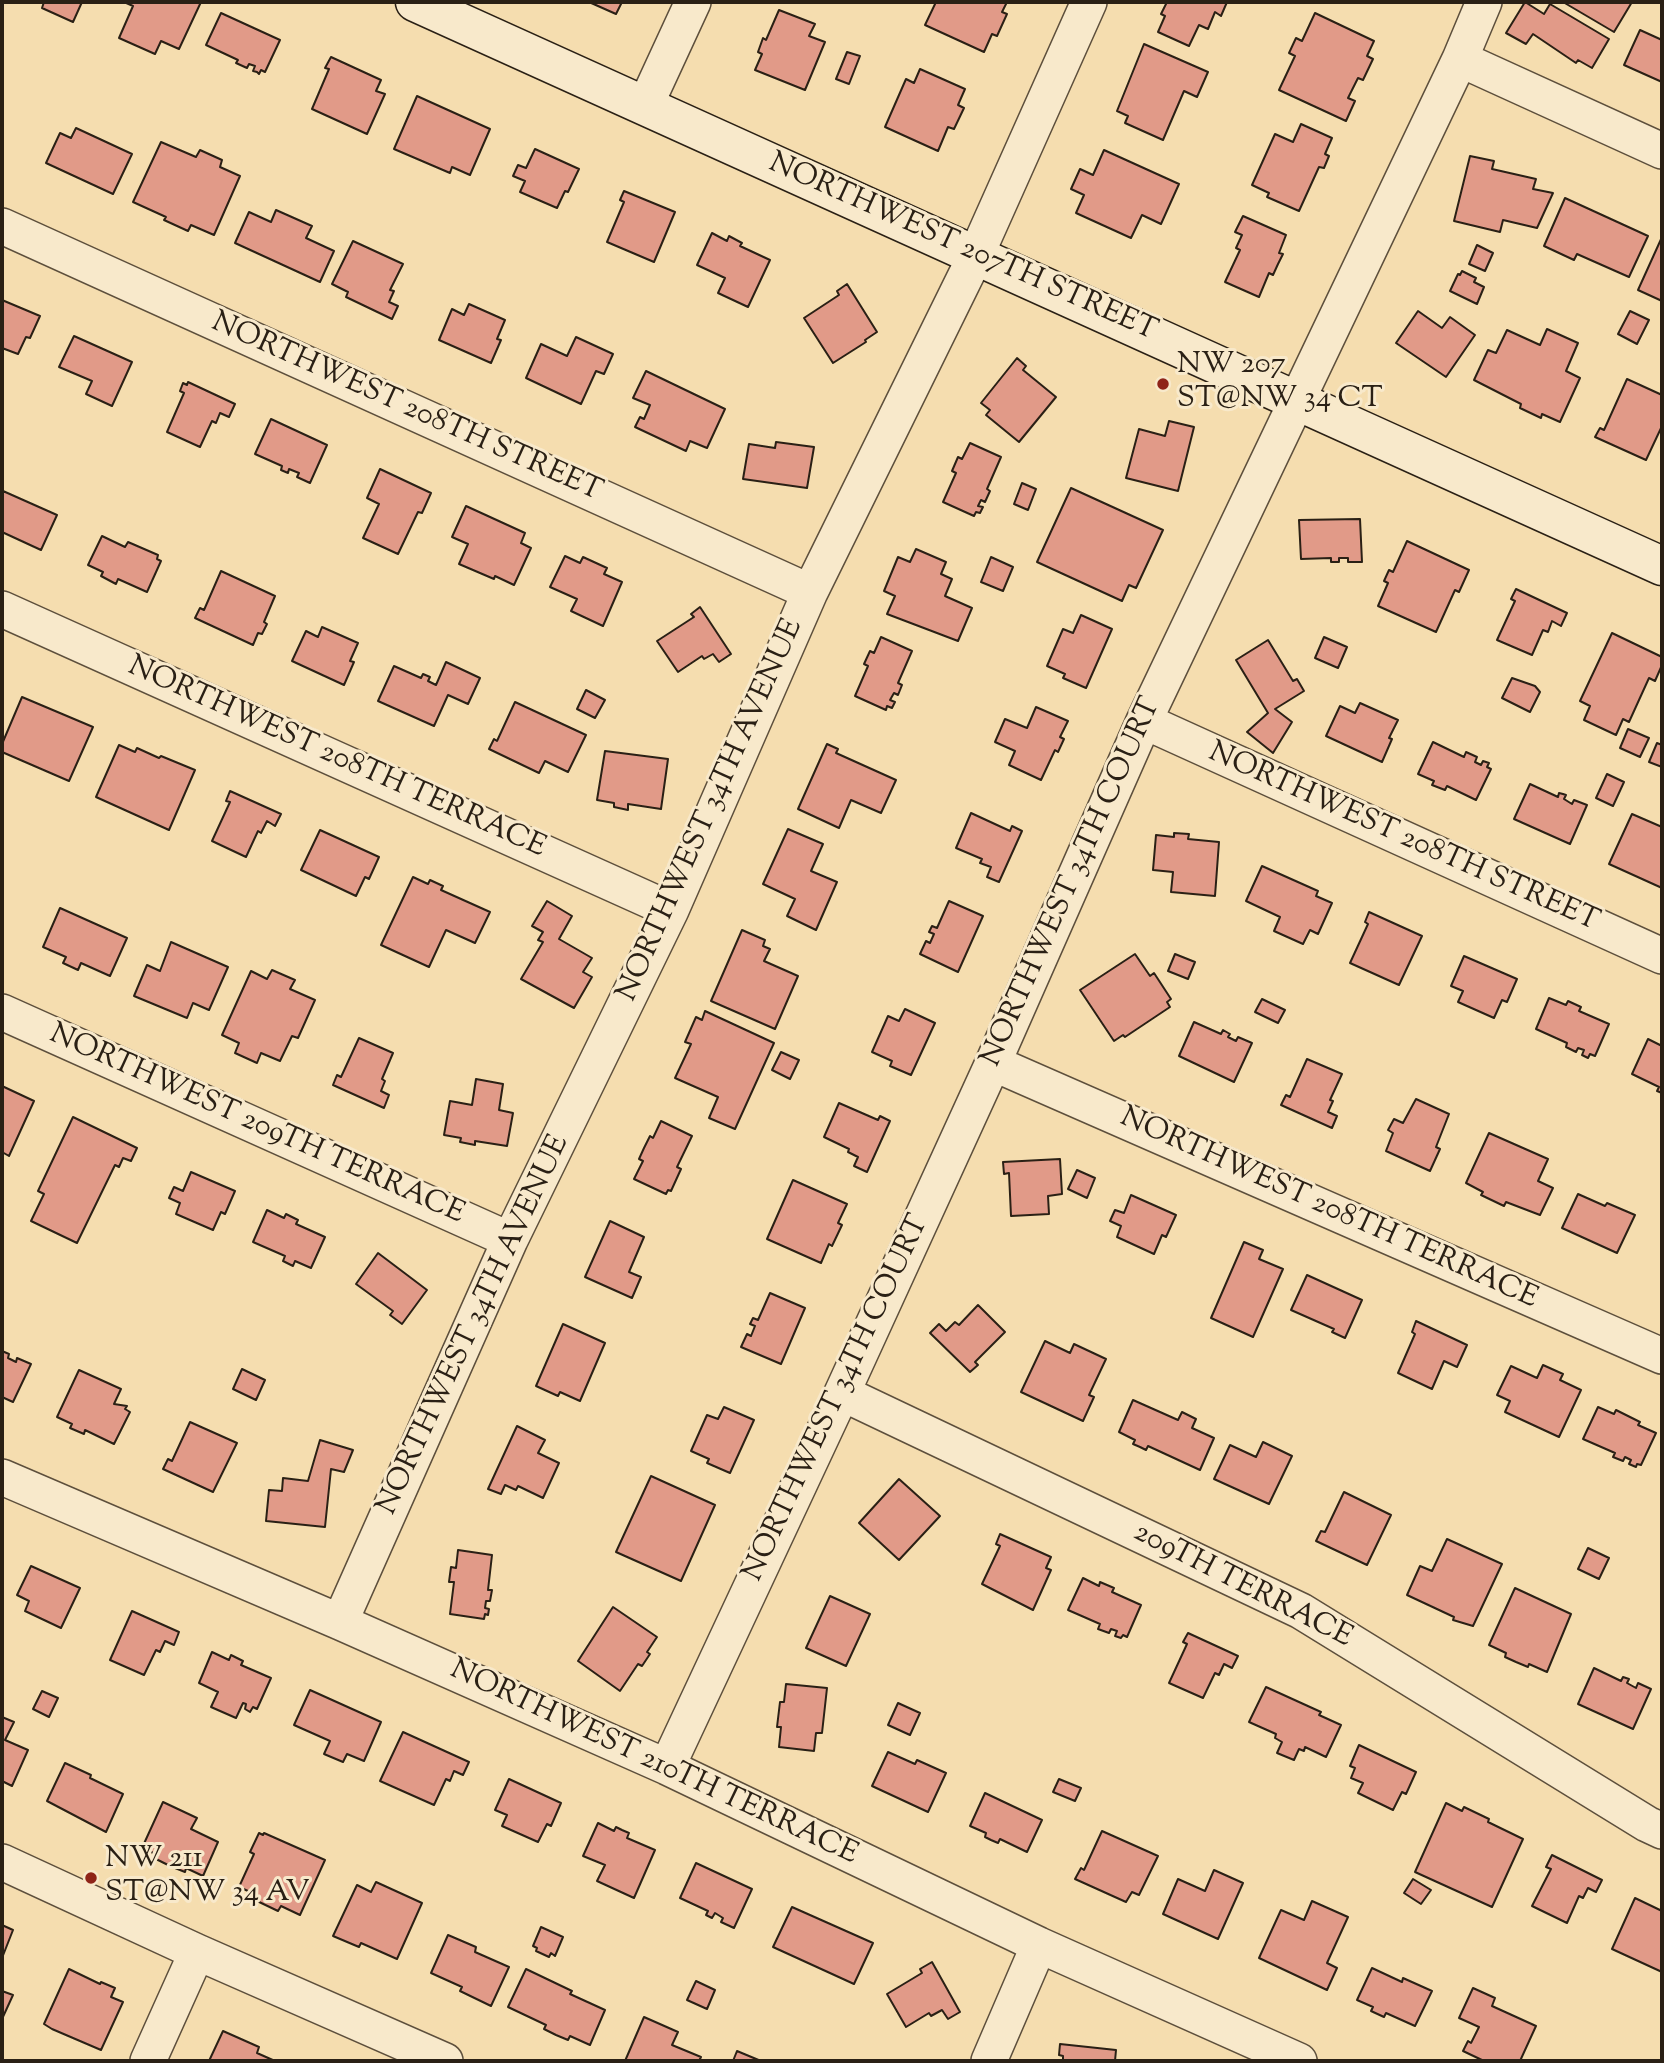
<!DOCTYPE html>
<style>
body{margin:0}
#map{position:relative;width:1664px;height:2063px;overflow:hidden;background:#f5ddaf;font-family:"Sorts Mill Goudy",serif}
canvas{display:block}
.frame{position:absolute;inset:0;border:4px solid #2a2015;pointer-events:none}
</style>
<div id="map">
<canvas width="1664" height="2063"></canvas>
<div class="frame"></div>
</div>
<script>
const context = document.querySelector('canvas').getContext('2d');
context.lineJoin = 'round';
function fillPath(path, color) { context.fillStyle = color; context.fill(path, 'evenodd'); }
function stroke(path, color, width, dash) { context.strokeStyle = color; context.lineWidth = width; context.lineCap = dash ? 'butt' : 'round'; context.setLineDash(dash || []); context.stroke(path); }
function write(font, color, halo, rows, align = 'center') {
  context.font = font + ' "Sorts Mill Goudy",serif'; context.lineWidth = 6; context.setLineDash([]); context.textBaseline = 'middle'; context.strokeStyle = halo; context.fillStyle = color; for (const [text, x, y, turn = 0] of rows) {
    context.save(); context.translate(x, y); context.rotate((+turn || 0) * Math.PI / 180); context.textAlign = isNaN(turn) ? turn : align; if (halo) context.strokeText(text, 0, 0); context.fillText(text, 0, 0); context.restore();
  }
}
const building = new Path2D(`
 M44,2H82L73,22L42,8Z
 M124,2H201L179,49L161,41L155,54L119,38L133,6Z
 M589,2H622L616,14Z
 M936,2H1007L1002,12L1007,14L997,36L992,34L984,52L925,25Z
 M1167,2L1170,3L1227,2L1221,16L1215,12L1208,29L1199,25L1189,46L1158,32L1165,16L1161,14Z
 M1525,2L1544,14L1550,4L1609,39L1592,68L1578,60L1576,63L1533,34L1526,44L1506,33Z
 M1563,2H1632L1614,32Z
 M779,10L815,24L809,36L825,42L805,90L755,70L762,54L758,52L763,38L766,40Z
 M221,13L280,40L265,72L261,70L259,74L257,72L253,71L255,66L249,64L247,68L236,63L238,60L206,45Z
 M1315,13L1374,41L1367,56L1373,59L1363,80L1358,78L1348,98L1355,101L1346,121L1279,90L1295,56L1289,53L1296,38L1302,41Z
 M1640,30L1662,40V82L1624,65Z
 M1144,44L1208,72L1197,97L1184,91L1163,140L1125,123L1128,116L1117,111Z
 M847,52L860,56L849,84L836,79Z
 M331,57L381,80L376,91L385,94L367,134L312,109L329,69L325,68Z
 M920,69L965,89L958,105L964,108L954,129L948,127L938,151L885,127L906,79L914,83Z
 M417,96L490,129L470,175L452,167L450,173L394,149Z
 M1301,124L1332,138L1325,154L1329,156L1324,168L1319,167L1299,211L1267,197L1269,193L1252,185L1275,134L1293,142Z
 M76,128L132,154L113,194L46,163L60,133L71,138Z
 M161,142L196,157L200,150L222,160L220,167L240,176L214,235L191,225L188,231L164,220L166,217L133,202Z
 M535,149L579,169L568,192L565,191L557,208L520,192L525,181L513,176L518,165L526,168Z
 M1104,150L1179,184L1161,224L1142,215L1131,238L1076,213L1084,195L1071,189L1080,169L1093,175Z
 M1470,156L1494,161L1492,169L1536,179L1533,189L1553,193L1537,228L1503,220L1500,232L1454,221Z
 M624,191L675,212L654,262L607,242L624,202L620,200Z
 M1565,198L1648,236L1629,277L1577,254L1574,260L1544,246Z
 M276,210L312,226L306,238L334,251L320,282L235,243L249,212L271,222Z
 M1243,216L1286,235L1279,253L1283,254L1278,264L1273,275L1269,273L1259,297L1225,282L1240,250L1236,248L1242,235L1235,232Z
 M712,233L727,241L729,236L742,243L740,246L770,260L748,307L718,293L725,278L697,265Z
 M1662,237V301L1638,290Z
 M353,241L403,264L390,290L394,291L389,302L398,306L392,319L346,297L348,292L332,284Z
 M1477,245L1493,253L1485,271L1469,264Z
 M1462,271L1476,278L1474,282L1484,287L1477,304L1450,291L1458,274L1460,275Z
 M847,284L877,332L865,340L866,342L833,363L804,318L839,295L837,291Z
 M2,300L40,316L30,338L26,337L18,354L2,348Z
 M469,304L505,320L497,339L501,340L491,363L439,340L452,309L464,315Z
 M1418,311L1442,328L1450,317L1475,335L1446,377L1396,343Z
 M1630,311L1649,320L1637,344L1618,334Z
 M1547,329L1578,343L1566,371L1580,378L1560,422L1542,414L1541,418L1520,408L1521,404L1474,380L1488,350L1496,353L1507,330L1540,345Z
 M74,336L132,362L112,406L86,394L92,381L59,367Z
 M576,337L613,354L604,374L596,371L581,404L526,378L541,344L567,356Z
 M1017,358L1026,366L1023,370L1056,397L1019,442L986,415L990,410L981,403Z
 M646,371L725,409L707,448L690,441L686,451L635,427L640,417L644,419L650,405L633,398Z
 M1627,379L1662,395V426L1646,460L1595,437L1600,428L1604,430Z
 M188,382L235,404L229,417L220,413L216,423L212,421L200,447L167,432L184,393L180,391L183,383L187,385Z
 M271,419L327,445L310,483L297,477L299,473L289,469L288,473L281,470L282,466L255,454Z
 M1169,421L1194,427L1178,491L1126,478L1139,429L1165,436Z
 M776,442L814,447L807,488L743,479L749,444L775,448Z
 M970,443L1001,457L987,489L990,491L985,502L981,500L978,506L983,507L980,513L976,512L974,516L943,502L956,473L952,471L958,457L962,459Z
 M380,469L431,493L422,513L418,512L398,554L363,538L379,504L367,498Z
 M1022,483L1036,489L1028,510L1014,504Z
 M1071,488L1163,530L1136,588L1129,585L1122,601L1037,562Z
 M3,491L57,515L41,550L2,532Z
 M466,506L525,533L521,543L531,548L514,585L495,576L494,579L459,564L468,544L452,537Z
 M1360,519L1362,562H1348V558H1339V562H1331V558L1301,559L1299,520Z
 M102,536L125,547L128,542L158,555L157,559L161,561L147,592L118,579L116,584L101,576L103,572L88,565Z
 M1407,541L1469,570L1459,592L1455,590L1436,632L1378,606L1388,583L1384,581L1389,570L1393,572Z
 M916,549L946,562L941,574L952,579L945,596L972,608L958,641L887,614L895,596L884,591L898,557L910,562Z
 M565,556L580,563L583,557L607,568L604,574L622,582L603,626L571,611L577,599L550,587Z
 M991,557L1013,567L1003,591L981,582Z
 M221,571L275,596L264,622L267,624L262,634L258,633L253,645L195,618L200,608L204,610Z
 M1516,589L1567,613L1561,626L1552,621L1548,632L1543,630L1532,655L1497,640L1515,601L1511,599Z
 M700,607L731,654L719,662L713,654L704,659L702,656L678,672L657,641L694,617L691,614Z
 M1081,615L1112,629L1086,688L1063,678L1065,674L1047,666L1063,629L1073,633Z
 M322,627L358,643L350,661L354,662L344,685L292,661L306,631L318,637Z
 M1612,633L1662,657V665L1655,681L1649,678L1629,722L1623,719L1616,735L1584,720L1590,706L1580,701Z
 M881,637L912,651L898,683L902,685L898,695L894,693L890,700L895,702L892,708L887,706L886,710L855,696L868,666L864,664L870,651L874,653Z
 M1324,637L1347,647L1338,668L1315,658Z
 M1268,640L1293,681L1297,679L1304,691L1275,709L1292,722L1273,753L1247,732L1268,713L1236,660Z
 M446,662L480,678L468,704L448,695L434,726L378,701L394,666L421,678L423,674L430,677L428,681L436,685Z
 M1512,678L1535,686L1540,692L1530,712L1502,698Z
 M586,690L605,700L595,718L577,709Z
 M22,697L93,727L69,781L2,752V744Z
 M515,702L586,735L568,772L545,761L539,773L489,749L494,739L497,741Z
 M1360,703L1398,720L1389,738L1392,739L1382,762L1326,736L1340,706L1355,713Z
 M1036,707L1068,721L1060,737L1064,739L1058,752L1055,750L1041,780L1009,765L1015,751L995,742L1005,719L1027,728Z
 M1628,729L1649,738L1640,757L1620,748Z
 M1433,742L1464,757L1466,752L1477,757L1475,762L1481,765L1483,761L1489,763L1487,767L1491,769L1476,800L1447,786L1445,790L1432,785L1434,781L1418,774Z
 M1657,743L1662,745V767L1649,762Z
 M827,744L838,749L836,753L896,780L881,813L851,800L839,828L798,809Z
 M119,745L135,752L137,748L159,758L161,756L195,770L169,830L96,797Z
 M605,751L668,759L661,809L628,804V810L614,807V803L597,800Z
 M1607,774L1624,782L1613,806L1596,798Z
 M1530,784L1558,797L1559,793L1563,794L1566,795L1564,799L1572,804L1574,800L1587,805L1570,844L1514,819Z
 M230,791L281,814L275,826L267,821L261,833L258,831L246,857L212,841L230,802L226,801Z
 M971,813L1010,831L1012,826L1022,831L999,882L987,877L991,867L980,863L982,859L956,848Z
 M1632,814L1662,827V888L1609,864Z
 M788,829L823,844L811,871L837,882L816,930L787,916L795,899L763,884Z
 M320,830L379,857L369,879L365,877L356,896L301,870Z
 M1174,833L1189,834L1188,839L1219,842L1215,896L1171,892L1173,872L1153,870L1156,835L1174,837Z
 M1262,866L1318,891L1316,896L1332,903L1318,934L1310,930L1303,944L1274,931L1280,917L1246,901Z
 M413,877L428,884L430,880L443,886L441,890L490,912L475,943L446,930L429,967L381,945Z
 M547,901L572,916L559,939L592,958L583,972L592,977L574,1008L521,979L543,942L538,940L543,932L532,926Z
 M949,901L983,916L958,972L920,954L926,941L930,943L934,934L929,932L932,926L937,928Z
 M60,908L127,938L110,976L81,963L78,970L63,963L66,957L43,947Z
 M1369,912L1422,936L1399,985L1350,963L1368,924L1365,922Z
 M742,930L765,940L763,946L770,949L764,961L798,976L775,1029L711,1001Z
 M171,942L228,967L209,1010L193,1003L187,1018L134,996L147,965L160,971Z
 M1135,954L1150,976L1154,973L1171,999L1167,1002L1170,1007L1125,1037L1123,1035L1114,1041L1080,990Z
 M1175,954L1195,962L1188,979L1168,971Z
 M1464,956L1517,979L1507,1002L1502,1000L1494,1018L1458,1002L1463,991L1451,986Z
 M272,970L295,980L290,989L315,1000L298,1038L292,1036L280,1061L261,1053L257,1063L235,1053L239,1043L222,1035L251,971L267,979Z
 M1549,998L1566,1005L1568,1001L1581,1007L1579,1011L1609,1024L1595,1056L1590,1054L1588,1058L1582,1055L1584,1050L1578,1048L1576,1052L1566,1047L1567,1043L1536,1029Z
 M1262,999L1285,1010L1278,1023L1255,1012Z
 M905,1009L935,1023L911,1075L890,1066L892,1061L872,1052L888,1016L899,1021Z
 M705,1011L774,1043L735,1129L709,1118L718,1097L675,1078L691,1044L685,1042L696,1017L702,1020Z
 M1194,1022L1221,1034L1223,1030L1230,1034L1228,1037L1236,1041L1238,1037L1252,1043L1234,1082L1179,1056Z
 M359,1038L393,1053L382,1079L385,1081L381,1091L389,1095L384,1108L333,1085L337,1075L341,1077Z
 M1648,1039L1662,1046V1093L1657,1091L1659,1087L1632,1074Z
 M781,1052L799,1060L790,1079L772,1070Z
 M1307,1059L1342,1074L1330,1100L1333,1101L1328,1112L1337,1116L1332,1128L1281,1105L1286,1095L1290,1097Z
 M476,1079L503,1084L499,1110L513,1113L507,1146L475,1141V1145L460,1142L461,1138L444,1135L450,1101L472,1105Z
 M2,1086L34,1101L9,1156L2,1152Z
 M1416,1099L1449,1114L1436,1147L1440,1149L1430,1171L1386,1151L1393,1133L1388,1130L1394,1119L1403,1123Z
 M839,1103L878,1120L880,1116L890,1121L867,1172L854,1166L858,1157L848,1152L849,1149L824,1137Z
 M73,1117L137,1148L131,1161L123,1158L119,1167L115,1165L77,1243L31,1221L44,1194L38,1191Z
 M661,1121L692,1136L677,1167L681,1169L671,1191L668,1190L666,1194L634,1179L643,1161L639,1159L644,1148L650,1136L653,1138Z
 M1489,1133L1548,1159L1538,1181L1553,1188L1540,1215L1506,1202L1504,1206L1481,1195L1483,1192L1466,1183Z
 M1060,1159L1062,1194L1048,1196L1049,1214L1011,1216L1009,1173L1004,1174L1003,1162Z
 M1077,1170L1095,1178L1087,1198L1068,1189Z
 M191,1172L235,1191L225,1214L221,1212L213,1230L176,1214L180,1203L169,1198L174,1187L183,1191Z
 M793,1180L847,1204L838,1223L842,1225L832,1246L829,1244L821,1263L767,1239Z
 M1578,1194L1605,1206L1607,1203L1635,1215L1617,1253L1562,1228Z
 M1131,1195L1176,1215L1166,1237L1162,1235L1154,1254L1117,1237L1121,1226L1110,1221L1115,1210L1124,1213Z
 M267,1210L284,1218L286,1214L298,1220L296,1224L325,1237L311,1268L295,1261L293,1266L283,1261L285,1256L253,1242Z
 M610,1221L644,1237L629,1272L641,1277L632,1298L585,1277Z
 M1244,1242L1263,1250L1259,1259L1283,1269L1253,1337L1211,1318Z
 M378,1253L427,1290L402,1324L390,1315L393,1311L356,1284Z
 M1307,1275L1362,1300L1345,1338L1332,1332L1334,1329L1291,1310Z
 M770,1293L805,1308L781,1364L741,1347L747,1334L751,1336L755,1326L750,1324L753,1318L758,1320Z
 M978,1305L1005,1332L975,1362L978,1365L970,1372L930,1333L939,1324L946,1331L955,1322L959,1325Z
 M1416,1321L1467,1345L1457,1367L1444,1361L1432,1389L1398,1373L1415,1334L1412,1332Z
 M563,1324L605,1343L580,1401L560,1392L558,1396L536,1386Z
 M1045,1341L1070,1353L1074,1344L1106,1359L1089,1395L1094,1397L1083,1421L1021,1392Z
 M2,1351L9,1354L8,1358L16,1362L17,1358L31,1364L13,1402L2,1397Z
 M1543,1365L1563,1374L1560,1380L1581,1390L1559,1437L1505,1412L1510,1401L1497,1395L1511,1366L1537,1378Z
 M242,1369L265,1380L256,1400L233,1389Z
 M79,1370L121,1389L114,1404L127,1406L125,1409L130,1412L114,1444L85,1430L84,1434L70,1428L72,1424L57,1417Z
 M1133,1400L1178,1420L1182,1412L1196,1419L1192,1428L1214,1438L1200,1470L1148,1446L1146,1450L1140,1447L1133,1444L1135,1440L1119,1432Z
 M724,1407L754,1420L730,1473L707,1463L709,1459L691,1451L707,1415L718,1419Z
 M1598,1407L1614,1414L1616,1410L1640,1422L1638,1425L1656,1433L1641,1465L1637,1464L1636,1467L1629,1464L1631,1460L1625,1457L1623,1461L1613,1457L1615,1453L1583,1439Z
 M190,1422L237,1443L213,1492L163,1469L168,1459L172,1461Z
 M517,1426L545,1440L538,1453L559,1463L543,1498L518,1486L516,1490L505,1485L501,1494L488,1489Z
 M320,1440L353,1450L344,1472L331,1469L325,1527L266,1521L269,1490L282,1491L283,1478L308,1481Z
 M1263,1442L1292,1456L1269,1504L1214,1479L1230,1445L1256,1457Z
 M651,1476L715,1505L681,1581L616,1552Z
 M899,1479L940,1516L899,1560L859,1523Z
 M1344,1492L1391,1515L1367,1565L1316,1541L1321,1531L1325,1532Z
 M1000,1534L1051,1557L1046,1568L1051,1570L1033,1610L982,1584L1000,1546L996,1544Z
 M1447,1539L1502,1564L1473,1626L1453,1620L1454,1617L1407,1595L1420,1566L1432,1571Z
 M1588,1548L1609,1558L1599,1579L1578,1569Z
 M458,1550L492,1555L488,1590H492L490,1601H486L485,1608L489,1609L488,1615L485,1614L484,1619L450,1614L454,1582H449L451,1567L456,1568Z
 M31,1566L80,1588L61,1628L25,1611L29,1601L17,1595Z
 M1083,1578L1099,1586L1100,1582L1114,1588L1112,1592L1141,1605L1127,1637L1123,1635L1121,1638L1115,1636L1117,1631L1111,1629L1109,1633L1098,1629L1100,1624L1068,1610Z
 M1515,1588L1571,1614L1547,1672L1529,1664L1528,1667L1516,1662L1505,1657L1506,1653L1489,1645Z
 M830,1596L870,1614L846,1666L806,1648Z
 M613,1607L657,1637L647,1652L650,1654L642,1666L638,1664L620,1691L578,1661Z
 M132,1611L179,1632L174,1645L165,1641L160,1652L156,1650L144,1675L110,1660Z
 M1188,1633L1238,1656L1232,1668L1224,1664L1219,1675L1215,1673L1203,1698L1169,1683L1187,1644L1183,1642Z
 M212,1652L229,1660L231,1655L243,1661L241,1665L271,1678L257,1709L253,1707L250,1712L245,1709L246,1704L243,1703L236,1718L211,1707L218,1692L199,1683Z
 M1594,1668L1621,1681L1623,1677L1629,1679L1627,1683L1636,1688L1638,1683L1651,1689L1633,1729L1578,1704Z
 M786,1684L827,1688L822,1733H816L814,1751L779,1747L781,1727H777L780,1702H784Z
 M1266,1687L1321,1712L1319,1715L1341,1725L1326,1757L1305,1747L1304,1751L1299,1749L1294,1760L1277,1753L1282,1742L1275,1738L1276,1734L1249,1722Z
 M310,1690L381,1722L364,1761L347,1754L343,1762L324,1754L330,1741L294,1725Z
 M42,1691L58,1698L49,1717L33,1709Z
 M898,1703L920,1713L910,1735L888,1725Z
 M2,1717L14,1722L5,1740L28,1750L12,1786L2,1781Z
 M403,1732L469,1762L463,1775L454,1771L450,1781L446,1779L434,1805L380,1781Z
 M1359,1745L1416,1772L1406,1794L1402,1792L1393,1810L1358,1793L1363,1783L1351,1778L1355,1768L1350,1766Z
 M888,1752L915,1764L917,1760L946,1773L928,1812L872,1786Z
 M65,1763L91,1775L90,1778L123,1794L106,1832L47,1801Z
 M509,1779L561,1803L551,1826L547,1824L538,1842L502,1826L507,1815L495,1810Z
 M1059,1779L1081,1788L1075,1801L1053,1792Z
 M985,1793L1042,1820L1027,1852L1000,1839L998,1843L991,1840L985,1837L986,1833L970,1826Z
 M163,1802L197,1818L191,1829L218,1842L203,1876L186,1868L185,1872L170,1866L156,1859L158,1855L142,1848Z
 M1446,1803L1462,1811L1464,1807L1489,1819L1488,1822L1523,1839L1492,1907L1415,1872Z
 M598,1823L614,1831L616,1827L622,1830L629,1833L627,1838L655,1850L634,1898L597,1881L605,1865L583,1856Z
 M1102,1831L1158,1856L1139,1895L1132,1892L1126,1902L1075,1879L1081,1868L1084,1870Z
 M259,1833L263,1835L264,1833L325,1860L300,1915L281,1906L278,1911L255,1900L257,1895L239,1887L254,1854L250,1852Z
 M1552,1855L1602,1880L1596,1892L1588,1888L1583,1898L1579,1896L1567,1923L1532,1906L1551,1869L1546,1867Z
 M696,1863L752,1889L734,1928L721,1922L723,1918L715,1913L712,1918L706,1915L708,1911L680,1898Z
 M1214,1870L1243,1883L1218,1939L1163,1914L1178,1879L1205,1891Z
 M1413,1879L1431,1890L1421,1904L1404,1893Z
 M376,1882L422,1903L397,1959L361,1943L359,1947L333,1936L357,1885L371,1892Z
 M1635,1898L1662,1911V1972L1612,1949Z
 M1312,1901L1348,1917L1327,1963L1337,1968L1327,1990L1259,1958L1281,1910L1304,1920Z
 M792,1907L873,1943L854,1984L773,1947Z
 M2,1925L13,1930L2,1958Z
 M541,1927L563,1937L555,1956L551,1953L549,1957L536,1951L537,1948L533,1946Z
 M448,1935L476,1947L475,1952L509,1967L491,2006L460,1991L462,1987L431,1973Z
 M932,1962L960,2012L948,2019L942,2010L931,2016L929,2013L906,2027L887,1994L922,1973L920,1969Z
 M1372,1968L1402,1982L1403,1978L1432,1991L1415,2026L1386,2013L1384,2017L1371,2011L1373,2007L1357,2000Z
 M69,1969L100,1984L101,1982L115,1988L111,1997L123,2002L101,2050L52,2029L44,2024Z
 M526,1969L572,1991L570,1994L605,2010L590,2045L570,2036L568,2040L556,2035L544,2029L546,2025L508,2007Z
 M696,1981L715,1990L707,2009L687,2000Z
 M1473,1988L1495,1998L1492,2006L1536,2026L1520,2061H1484L1463,2051L1468,2041L1471,2043L1479,2027L1459,2018Z
 M2,1991L13,1995L2,2019Z
 M644,2017L678,2032L672,2045L701,2057L699,2061H625Z
 M223,2031L259,2047L257,2053L275,2061H209Z
 M1060,2044L1116,2050L1115,2061H1063V2056L1059,2055Z
 M737,2051L761,2061H733Z`);
const street = new Path2D(`
 M1460,59L1662,151
 M645,106L693,2
 M2,226L810,592
 M2,609L671,910
 M1144,721L1662,956
 M2,1012L510,1240
 M993,1063L1662,1356
 M842,1393L1301,1611L1647,1824L1662,1831
 M2,1477L340,1622L667,1767L1039,1945L1299,2061
 M340,1622L510,1240L671,910L810,592L976,255L1089,2
 M667,1767L842,1393L993,1063L1144,721L1460,59L1484,2
 M2,1862L197,1952L445,2061
 M148,2061L197,1952
 M989,2061L1039,1945`);
const secondary = new Path2D(`
 M415,2L1662,566`);
const markers = [
 [1163,384,7,"#8f2418"],
 [91,1878,7,"#8f2418"]
];
const streetNames = [
 ["NORTHWEST 207TH STREET",962,249,24],
 ["NORTHWEST 208TH STREET",406,409,24],
 ["NORTHWEST 208TH TERRACE",336,759,24],
 ["NORTHWEST 34TH AVENUE",712,811,-66],
 ["NORTHWEST 208TH STREET",1403,839,24],
 ["NORTHWEST 34TH COURT",1073,883,-66],
 ["NORTHWEST 209TH TERRACE",256,1126,24],
 ["NORTHWEST 208TH TERRACE",1328,1210,24],
 ["NORTHWEST 34TH AVENUE",475,1326,-65],
 ["NORTHWEST 34TH COURT",838,1399,-65],
 ["209TH TERRACE",1242,1587,27],
 ["NORTHWEST 210TH TERRACE",653,1764,25]
];
const poiNames = [
 ["NW 207",1177,367],
 ["ST@NW 34 CT",1177,401],
 ["NW 211",105,1861],
 ["ST@NW 34 AV",105,1895]
];
fillPath(building, '#e19a88');
stroke(building, '#2a2015', 2);
stroke(street, '#5d4f3c', 38);
stroke(secondary, '#2a2015', 41);
stroke(street, '#f8e9cb', 35);
stroke(secondary, '#f8e9cb', 38);
for (const [x, y, r, color] of markers) { const dot = new Path2D(); dot.arc(x, y, r, 0, 2 * Math.PI); context.fillStyle = color; context.fill(dot); stroke(dot, '#f8e9cb', 2.5); }
write('30px', '#2a2015', '#f8e9cb', streetNames);
write('30px', '#2a2015', '#f8e9cb', poiNames, 'left');
</script>
